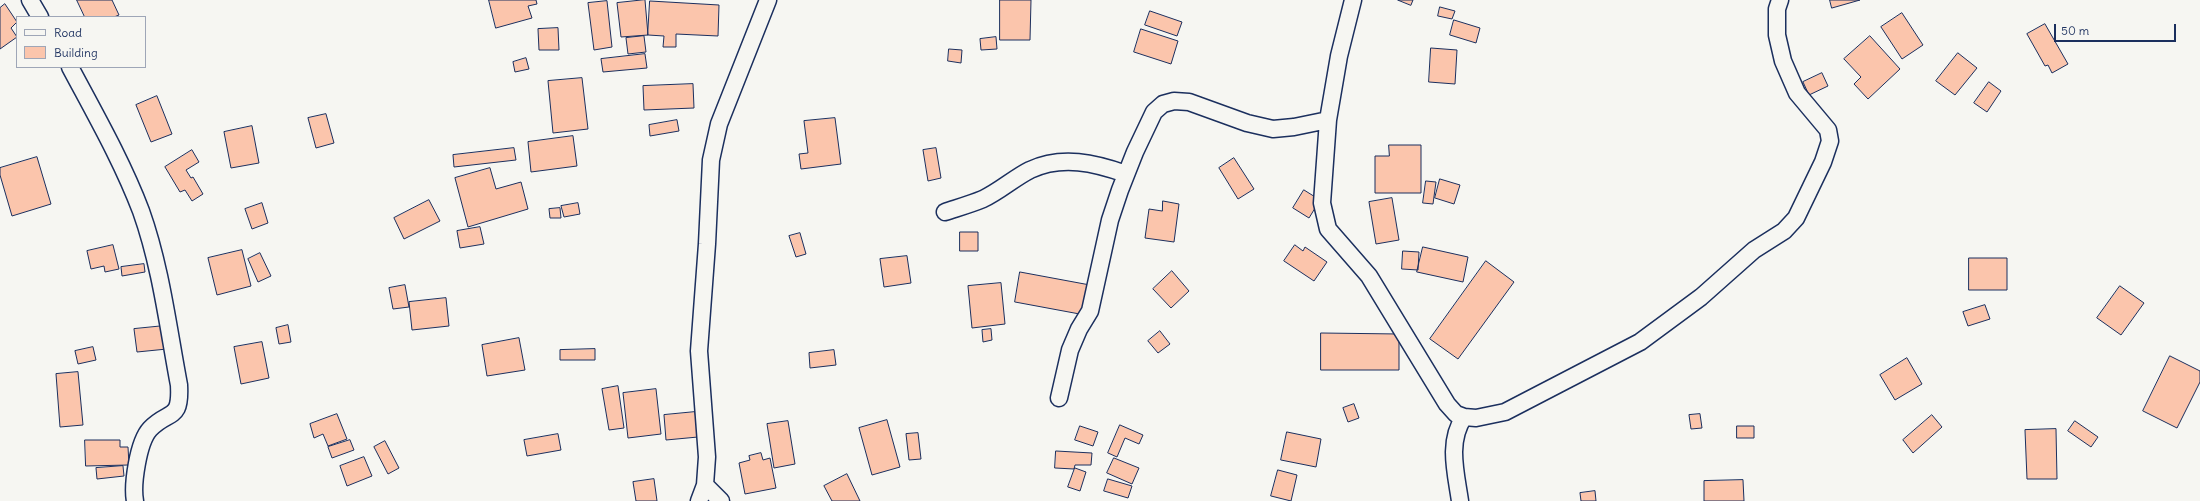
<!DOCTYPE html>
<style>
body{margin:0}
#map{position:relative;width:2200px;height:501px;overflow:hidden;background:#f6f6f2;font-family:Delius,sans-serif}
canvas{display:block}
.legend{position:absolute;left:16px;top:16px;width:130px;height:52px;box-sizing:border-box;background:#f6f6f2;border:1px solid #9ea6b7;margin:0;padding:5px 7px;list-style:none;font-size:12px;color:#1b2f5e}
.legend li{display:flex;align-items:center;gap:8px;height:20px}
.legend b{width:20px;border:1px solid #9ea6b7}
.scale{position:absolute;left:2054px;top:24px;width:122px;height:18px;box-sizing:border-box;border:2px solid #1b2f5e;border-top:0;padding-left:5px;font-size:12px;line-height:14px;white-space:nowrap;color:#1b2f5e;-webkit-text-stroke:3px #f6f6f2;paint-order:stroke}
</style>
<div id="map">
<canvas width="2200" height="501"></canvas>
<ul class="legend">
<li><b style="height:5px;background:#f6f6f2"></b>Road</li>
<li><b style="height:11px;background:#fbc5ac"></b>Building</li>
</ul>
<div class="scale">50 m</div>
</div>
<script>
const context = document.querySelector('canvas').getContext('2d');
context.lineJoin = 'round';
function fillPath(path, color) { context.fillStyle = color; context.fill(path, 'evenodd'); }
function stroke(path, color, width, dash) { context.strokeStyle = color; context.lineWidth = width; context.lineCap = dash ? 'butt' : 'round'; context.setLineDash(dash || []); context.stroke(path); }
const building = new Path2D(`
 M77,0H112L119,15L114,17H85Z
 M489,0H536L537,4L528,6L532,18L496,28Z
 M645,0L648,35L621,37L617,3Z
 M1000,0H1031L1030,40H1000Z
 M1398,0H1413L1411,5Z
 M1830,0H1860L1832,8Z
 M607,1L612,47L594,50L588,3Z
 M650,1L719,5L718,36L676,34V47H663L664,36L648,35Z
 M5,4L17,22L11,28L17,37L0,49V8Z
 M1440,7L1455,11L1452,19L1438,16Z
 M1150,11L1182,22L1177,36L1145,25Z
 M1902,13L1923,45L1902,59L1881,27Z
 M1454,20L1480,28L1476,43L1450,35Z
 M2045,24L2068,64L2052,73L2048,65L2045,66L2027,34Z
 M558,28L559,50H539L538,29Z
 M1141,29L1178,41L1171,64L1134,52Z
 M644,36L646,52L628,54L626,38Z
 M1870,36L1900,69L1868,99L1854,84L1861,77L1844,59Z
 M996,37L997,49L981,50L980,39Z
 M1431,48L1457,50L1455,84L1429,82Z
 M949,49L962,50L961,63L948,61Z
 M1958,53L1977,68L1955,95L1936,81Z
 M645,54L647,68L603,72L601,59Z
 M526,58L529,69L515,72L513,62Z
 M1822,73L1828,86L1809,95L1803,82Z
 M582,78L588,129L553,133L548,81Z
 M1989,82L2001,91L1987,112L1974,103Z
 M693,84L694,108L644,110L643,86Z
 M157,96L172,134L151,142L136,105Z
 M326,114L334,143L316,148L308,118Z
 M835,118L841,164L801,169L799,154L808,153L804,121Z
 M677,120L679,131L650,136L649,125Z
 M252,126L259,163L231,168L224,132Z
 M573,136L577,166L531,172L528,142Z
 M1389,145H1421V193H1375V156H1389Z
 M514,148L516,160L454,167L453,155Z
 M936,148L941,178L928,181L923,150Z
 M192,150L199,162L186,170L191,178L193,177L203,194L192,201L185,190L180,192L165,167Z
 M37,157L51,204L12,216L0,175V168Z
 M1234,158L1254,189L1238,199L1219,168Z
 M490,168L496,189L521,182L528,209L468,227L455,178Z
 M1440,179L1460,185L1454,204L1435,198Z
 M1426,181L1436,182L1433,204L1423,203Z
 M1304,190L1320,200L1309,218L1293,208Z
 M1392,198L1399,240L1376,244L1369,202Z
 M429,200L440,221L404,239L394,218Z
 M1163,201L1179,204L1174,242L1145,238L1149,209L1162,211Z
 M262,203L268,223L252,229L245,209Z
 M578,203L580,214L564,217L561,206Z
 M560,208L561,218H550L549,209Z
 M480,227L484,244L460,248L457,231Z
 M960,232H978V251H960Z
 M800,233L806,254L796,257L789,236Z
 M113,245L119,269L105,272L104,266L91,269L87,251Z
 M1295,245L1303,251L1305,247L1327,262L1314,281L1284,261Z
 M1423,247L1468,257L1463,282L1417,272Z
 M242,250L251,286L217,295L208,258Z
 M1403,251L1419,252L1418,270L1402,269Z
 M260,253L271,276L258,282L248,259Z
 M907,256L911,283L884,287L880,259Z
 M1969,258H2007V290H1969Z
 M1486,261L1514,282L1458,359L1430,339Z
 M144,264L145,272L122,276L121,267Z
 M1172,271L1189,291L1171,308L1153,289Z
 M1020,272L1090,285L1085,315L1015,302Z
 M1001,283L1005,324L972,328L968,286Z
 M405,285L409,307L393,309L389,288Z
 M2120,286L2144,303L2121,335L2097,318Z
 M446,298L449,326L412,330L409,302Z
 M1985,305L1990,319L1968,326L1963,312Z
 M288,325L291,342L279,344L276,328Z
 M164,326L167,349L137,352L134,329Z
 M991,329L992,340L983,342L982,330Z
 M1160,331L1170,344L1158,353L1148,341Z
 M1321,333L1399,334V370H1321Z
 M519,338L525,370L487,376L482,345Z
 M262,342L269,378L241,384L234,347Z
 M93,347L96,360L78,364L75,351Z
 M595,349V360H560V350Z
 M834,350L836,365L810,368L809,353Z
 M2170,356L2200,371V382L2177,428L2143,411Z
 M1907,358L1922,384L1895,400L1880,375Z
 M78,372L83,425L60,427L56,374Z
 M618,386L624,428L609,430L602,389Z
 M656,389L661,434L628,438L623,393Z
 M1354,404L1359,418L1348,422L1343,408Z
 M695,412L698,437L666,440L664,415Z
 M337,414L347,439L328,446L323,434L314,438L310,424Z
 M1700,414L1702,428L1691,429L1689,415Z
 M1932,415L1942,427L1913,453L1903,440Z
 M887,420L900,467L872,475L859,428Z
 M788,421L795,464L774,468L767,424Z
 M2075,421L2098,437L2091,447L2068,431Z
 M1120,425L1143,435L1139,444L1125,438L1117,457L1108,453Z
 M1080,426L1098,432L1093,446L1075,440Z
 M1737,426H1754V438H1737Z
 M2056,429L2057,479H2027L2025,430Z
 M1287,432L1321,439L1316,467L1281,460Z
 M918,433L921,459L909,460L906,434Z
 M558,434L561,450L527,456L524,440Z
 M85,440H120V447H128L129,465L86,466Z
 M350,440L354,450L332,458L328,447Z
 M385,441L399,468L388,474L374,447Z
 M1056,451L1092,453L1091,465H1075L1074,469L1055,468Z
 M761,453L763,460L770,458L776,488L745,494L739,463L750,460L749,456Z
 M364,457L372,476L347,486L340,466Z
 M1114,458L1139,468L1132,484L1107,473Z
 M123,466L124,476L97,479L96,468Z
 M1075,468L1086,472L1080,491L1068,487Z
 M1278,470L1297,475L1291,501L1271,496Z
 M847,474L860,501H832L824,486Z
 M654,479L657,501H636L633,482Z
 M1108,479L1132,486L1128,498L1104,491Z
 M1743,480L1744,501H1704V481Z
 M1595,491L1596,501H1581L1580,493Z`);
const street = new Path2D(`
 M30,0L40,17
 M1353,0L1339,56L1328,120L1322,203L1328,229L1369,276L1447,404L1456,414L1464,417L1476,418L1505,412L1640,342L1701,297L1754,250L1784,231L1796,218L1823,162L1830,141L1828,130L1797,93L1783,61L1777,35V9L1780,0
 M70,67C95,114 122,161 141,211C161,267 168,327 179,385C181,422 169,409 150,429C138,442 132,485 135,501
 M945,212C957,208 971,204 983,199C1000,191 1014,178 1030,170C1062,155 1095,163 1126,174
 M1059,398L1070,350L1079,329L1090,311L1110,220L1120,190L1135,152L1154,112L1163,104L1174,101L1189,102L1247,123L1273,129L1294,127L1328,120
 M705,485L721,501
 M699,501L705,485L707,457L699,351L707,244L711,160L719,124L768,0
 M1460,501C1456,473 1447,442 1464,417`);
fillPath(building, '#fbc5ac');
stroke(building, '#1b2f5e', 1);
stroke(street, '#1b2f5e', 19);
stroke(street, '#f6f6f2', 16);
</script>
